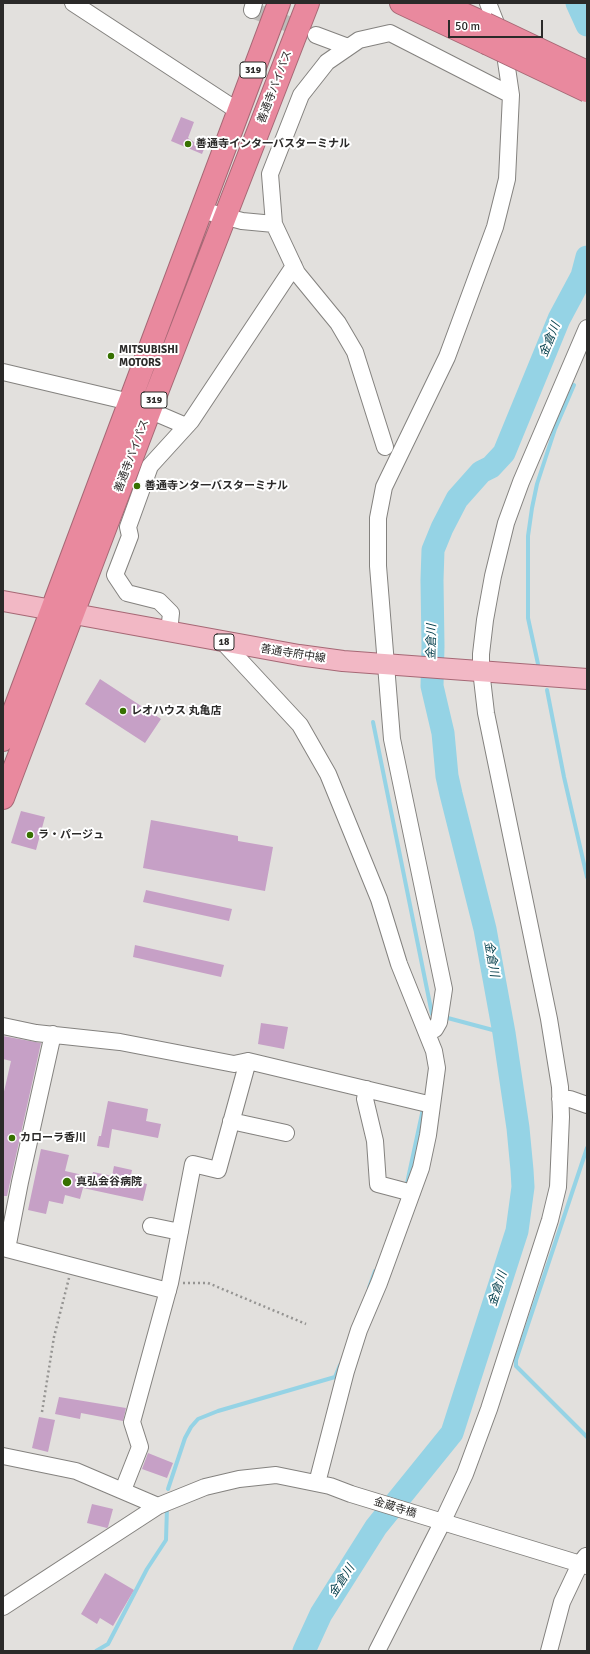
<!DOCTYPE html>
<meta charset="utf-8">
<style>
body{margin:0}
#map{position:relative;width:590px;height:1654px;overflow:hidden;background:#e2e0dd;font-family:Signika,sans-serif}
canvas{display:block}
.frame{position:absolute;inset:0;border:4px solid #2b2a29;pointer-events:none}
.scale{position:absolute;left:448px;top:20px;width:95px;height:18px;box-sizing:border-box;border:2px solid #2b2a29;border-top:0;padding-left:5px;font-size:12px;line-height:14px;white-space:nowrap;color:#2b2a29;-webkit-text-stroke:3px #fff;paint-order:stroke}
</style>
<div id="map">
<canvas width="590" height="1654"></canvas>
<div class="frame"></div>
<div class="scale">50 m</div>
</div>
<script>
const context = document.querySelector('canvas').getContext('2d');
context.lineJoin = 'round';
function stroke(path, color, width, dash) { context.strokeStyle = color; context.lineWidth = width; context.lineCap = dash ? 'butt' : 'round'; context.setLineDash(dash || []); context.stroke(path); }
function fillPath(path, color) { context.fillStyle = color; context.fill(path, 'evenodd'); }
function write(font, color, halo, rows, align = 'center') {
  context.font = font + ' Signika,"Noto Sans JP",sans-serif'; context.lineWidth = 4; context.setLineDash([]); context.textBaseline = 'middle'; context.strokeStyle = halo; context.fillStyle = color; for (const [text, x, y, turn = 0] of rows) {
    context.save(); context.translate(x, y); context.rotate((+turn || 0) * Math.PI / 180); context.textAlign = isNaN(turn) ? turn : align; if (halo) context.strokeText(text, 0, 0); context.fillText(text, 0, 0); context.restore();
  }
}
const stream = new Path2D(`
 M538,664L528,618V536L532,508L537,484L555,429L574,385
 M547,690L564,777L587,877
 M373,722L432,1014L436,1015
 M444,1017L504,1033
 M587,1148L516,1360V1366L587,1437
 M406,1188L423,1109
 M369,1288L375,1271
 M168,1489L185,1438L191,1427L198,1419L218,1411L335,1377L340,1365
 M96,1651L108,1644L147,1569L166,1540L167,1507`);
const river = new Path2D(`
 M577,3L587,25
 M304,1651L321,1614L376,1527L452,1433L517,1231L523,1187L522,1170L518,1128L504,1033L485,929L451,794L447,776L443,733L432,686L433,646L432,580L433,550L442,528L457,499L481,472L491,467L504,453L559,319L582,276L587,257`);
const building = new Path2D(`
 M181,117L194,122L188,138L204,149L202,154L171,141Z
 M100,679L161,719L145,743L85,704Z
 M21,811L45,817L36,850L11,843Z
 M151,820L238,836V841L273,847L265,891L143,868Z
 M146,890L232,909L229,921L143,902Z
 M135,945L224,965L221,977L133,957Z
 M261,1023L288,1027L284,1049L258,1044Z
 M3,1036L41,1043L7,1196H3V1096L11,1061L3,1059Z
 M108,1101L148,1109L146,1121L161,1124L158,1138L112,1129L109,1148L97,1146L99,1136H101Z
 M41,1149L69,1155L65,1171L92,1177L93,1172L112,1176L114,1166L132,1170L130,1180L147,1184L143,1201L83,1188L80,1199L65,1195L63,1204L49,1201L46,1214L28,1210Z
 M59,1397L126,1408L123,1421L81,1413L80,1419L55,1414Z
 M39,1417L55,1420L48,1452L32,1448Z
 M148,1453L173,1463L167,1478L142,1469Z
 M92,1504L113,1509L108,1527L107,1528L87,1523Z
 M105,1573L134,1590L113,1626L100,1618L97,1624L81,1614Z`);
const minorTunnel = new Path2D(`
 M252,10L309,32`);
const path = new Path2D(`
 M183,1283H208L306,1324
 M42,1412L54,1337L69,1278`);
const minor = new Path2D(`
 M73,3L238,111
 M252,10L254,3
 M316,35L348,47
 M201,210L242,221L274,224L297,273L338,323L355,352L385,447
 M274,224L270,174L301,95L327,62L359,40L390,33L511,95
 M3,372L130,402L186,426
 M169,632L171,613L159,601L127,593L115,575L130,536L128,527L150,466L191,421L294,266
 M223,642L300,725L328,774L379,899L399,964L434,1051L437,1068L428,1135L421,1168L379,1283L359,1330L346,1371L317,1483
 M3,1026L36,1033L120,1042L234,1064L248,1061L432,1105
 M427,1033L435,1029L439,1022L444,989L392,739L378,566V518L384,487L447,357L495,227L507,179L511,95L503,41L488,3
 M367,1089L365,1099L375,1141L378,1184L412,1193
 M560,1099H570L587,1105
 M231,1121L286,1133
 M151,1226L180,1232
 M3,1248L7,1249L20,1182L53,1034
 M7,1249L168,1291
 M3,1456L76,1471L158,1506
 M123,1490L140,1447L132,1422L170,1283L193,1164L218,1170L248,1061
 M3,1607L158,1506L205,1487L239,1479L276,1475L330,1486L351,1494L587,1566
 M377,1651L440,1527L465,1474L489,1409L550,1220L558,1187L561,1117L560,1087L549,1019L486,713L481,670V654L485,620L493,576L506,523L521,482L587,328
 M549,1651L562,1602L580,1564L586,1556`);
const major = new Path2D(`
 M3,601L299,655L343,661L587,679`);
const highway = new Path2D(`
 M401,3L486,43
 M439,3L486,24
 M3,740L279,3
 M3,798L150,410L308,3`);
const highwayBridge = new Path2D(`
 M486,24L587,72
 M486,43L587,91`);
const markers = [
 [188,144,4,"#377101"],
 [111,356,4,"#377101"],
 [137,486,4,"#377101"],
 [123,711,4,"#377101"],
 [30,835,4,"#377101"],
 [12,1138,4,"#377101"],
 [67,1182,5,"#377101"]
];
const shields = [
 [253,70,26],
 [154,400,26],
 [224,642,20]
];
const shieldNames = [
 ["319",253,70],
 ["319",154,400],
 ["18",224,642]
];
const streetNames = [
 ["善通寺バイパス",275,87,-69],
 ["善通寺バイパス",132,456,-69],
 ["善通寺府中線",293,654,9],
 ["金蔵寺橋",395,1508,17]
];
const poiNames = [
 ["善通寺インタ一バスターミナル",196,144],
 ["MITSUBISHI",119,350],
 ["MOTORS",119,363],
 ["善通寺ンタ一バスターミナル",145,486],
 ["レオハウス 丸亀店",131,711],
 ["ラ・パージュ",38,835],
 ["カローラ香川",20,1138],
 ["真弘会谷病院",76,1182]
];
const waterNames = [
 ["金倉川",550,340,-68],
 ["金倉川",432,642,-89],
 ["金倉川",491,959,80],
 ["金倉川",498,1289,-72],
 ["金倉川",342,1581,-57]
];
stroke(stream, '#95d3e5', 4);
stroke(river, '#95d3e5', 23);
fillPath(building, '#c6a0c6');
stroke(minorTunnel, '#bdbcb9', 16, [16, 8]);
stroke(minor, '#84827f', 18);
stroke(major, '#a66875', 22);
stroke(highway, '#a66875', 24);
stroke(path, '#959492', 2.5, [2, 3]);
stroke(minor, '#fff', 16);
stroke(major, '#f2b8c5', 20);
stroke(highway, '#e9899e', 22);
stroke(highwayBridge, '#a66875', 24, []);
stroke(highwayBridge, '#e9899e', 22);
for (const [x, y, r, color] of markers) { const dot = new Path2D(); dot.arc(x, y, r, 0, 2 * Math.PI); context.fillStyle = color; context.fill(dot); stroke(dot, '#fff', 1.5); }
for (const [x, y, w] of shields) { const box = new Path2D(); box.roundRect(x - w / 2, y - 8, w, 16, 3); context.fillStyle = '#fff'; context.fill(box); stroke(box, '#2b2a29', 1); }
write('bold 10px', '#2b2a29', null, shieldNames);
write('11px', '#2b2a29', '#fff', streetNames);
write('bold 11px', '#2b2a29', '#fff', poiNames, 'left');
write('italic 12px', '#023d4a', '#fff', waterNames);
</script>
